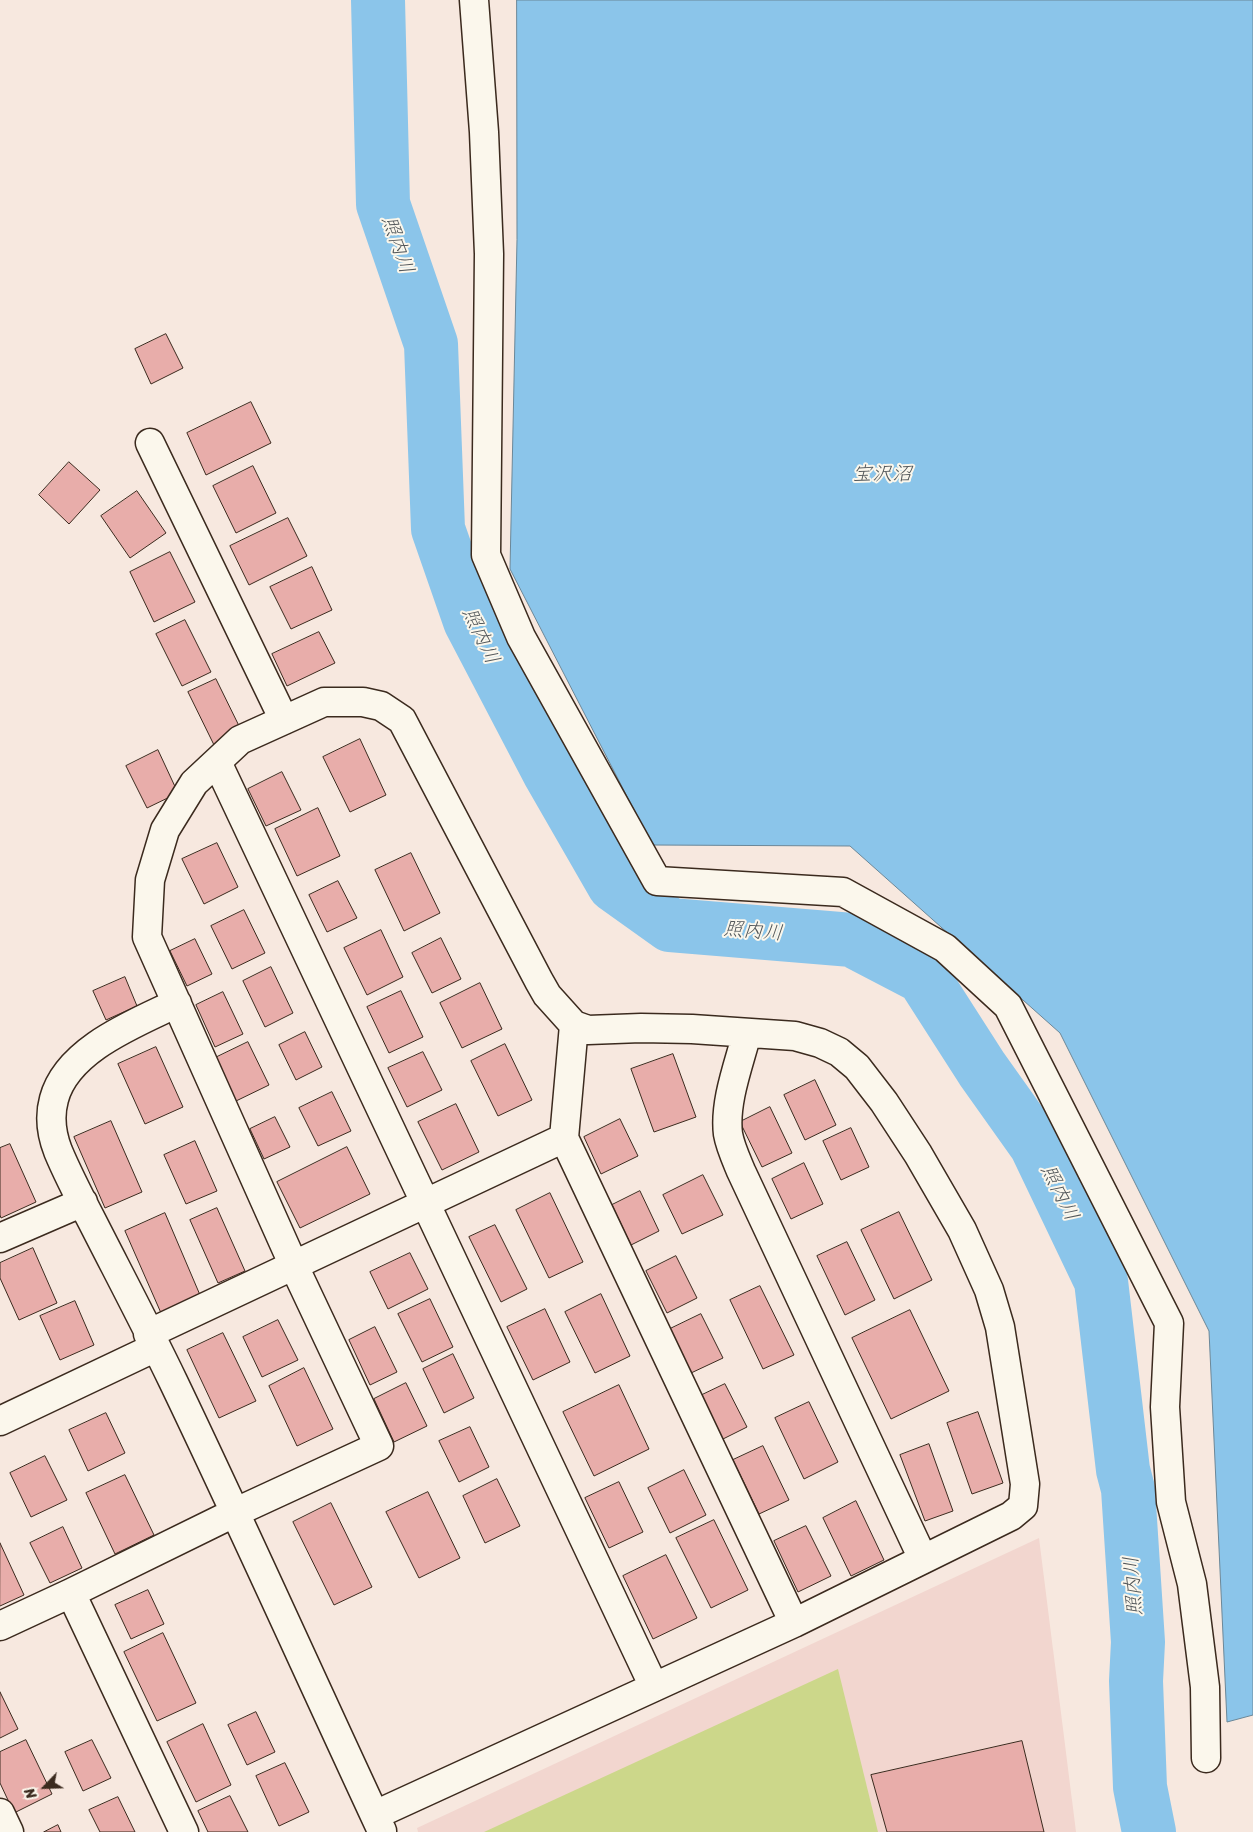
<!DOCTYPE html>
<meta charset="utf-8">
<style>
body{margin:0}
#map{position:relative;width:1253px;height:1832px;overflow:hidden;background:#f7e8df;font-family:Sriracha,sans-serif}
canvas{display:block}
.north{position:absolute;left:20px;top:1762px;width:50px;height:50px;-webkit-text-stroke:4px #fbf7ec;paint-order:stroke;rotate:246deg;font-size:14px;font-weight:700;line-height:20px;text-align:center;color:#3b2a1e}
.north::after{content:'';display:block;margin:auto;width:18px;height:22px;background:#3b2a1e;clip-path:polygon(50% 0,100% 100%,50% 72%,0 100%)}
</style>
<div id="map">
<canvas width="1253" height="1832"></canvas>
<div class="north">N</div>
</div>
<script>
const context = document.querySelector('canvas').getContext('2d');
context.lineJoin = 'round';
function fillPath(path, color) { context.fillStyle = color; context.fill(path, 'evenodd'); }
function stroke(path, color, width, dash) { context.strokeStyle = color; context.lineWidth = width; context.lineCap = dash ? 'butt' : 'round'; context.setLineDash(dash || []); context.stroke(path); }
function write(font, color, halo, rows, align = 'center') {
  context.font = font + ' Sriracha,"Klee One",sans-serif'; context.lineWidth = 4; context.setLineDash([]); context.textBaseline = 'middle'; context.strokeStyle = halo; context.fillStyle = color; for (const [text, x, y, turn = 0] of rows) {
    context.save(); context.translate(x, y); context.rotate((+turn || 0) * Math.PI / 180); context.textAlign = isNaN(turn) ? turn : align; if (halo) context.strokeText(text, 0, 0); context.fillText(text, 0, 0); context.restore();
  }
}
const built = new Path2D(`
 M1039,1538L1076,1832H418L417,1828Z`);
const green = new Path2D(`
 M838,1669L878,1832H484Z`);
const water = new Path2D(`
 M517,0H1253V1715L1227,1722L1209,1331L1060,1033L850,846L652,845L510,569L517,240Z`);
const river = new Path2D(`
 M378,0L383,204L431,344L438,529L470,621L549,772L614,885L670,925L852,940L923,977L982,1069L1036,1145L1101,1281L1123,1470L1128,1489L1138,1642L1136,1681L1140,1787L1149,1832`);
const building = new Path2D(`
 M166,334L183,368L151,384L135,349Z
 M251,402L271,443L206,475L187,433Z
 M69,462L100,490L69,524L39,495Z
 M253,466L276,513L236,533L213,486Z
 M137,491L166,533L130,558L101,516Z
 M288,518L307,556L249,585L230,546Z
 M170,552L195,602L154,622L130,572Z
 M312,567L332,610L291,629L270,587Z
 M185,620L211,672L182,686L156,634Z
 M319,632L335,663L287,686L272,654Z
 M216,679L243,734L215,747L188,692Z
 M360,739L386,795L350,812L323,757Z
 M158,750L178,793L147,808L126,766Z
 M282,772L301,810L266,826L248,789Z
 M318,808L340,856L297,876L275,829Z
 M217,843L238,887L204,904L182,859Z
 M411,853L440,913L404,931L375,870Z
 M338,881L357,918L327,932L309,895Z
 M244,910L265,953L232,969L211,926Z
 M381,930L403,977L367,995L344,948Z
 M441,938L461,979L432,993L412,953Z
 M195,939L212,974L187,986L170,951Z
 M271,967L293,1013L265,1027L243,981Z
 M125,977L137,1006L106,1020L93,991Z
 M480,983L502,1029L462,1048L440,1003Z
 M401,991L423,1037L389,1053L367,1007Z
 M223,992L243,1034L215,1047L196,1005Z
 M305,1032L322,1067L296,1080L279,1045Z
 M248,1042L269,1085L236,1101L215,1058Z
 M505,1044L532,1100L498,1116L471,1061Z
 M156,1047L183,1107L145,1124L118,1064Z
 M423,1052L442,1090L407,1107L388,1068Z
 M673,1054L696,1117L654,1132L631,1069Z
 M815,1080L836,1125L805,1140L784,1095Z
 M332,1092L351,1131L318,1146L299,1108Z
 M456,1104L479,1152L442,1170L418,1122Z
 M770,1107L792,1153L762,1167L740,1122Z
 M275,1117L290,1147L264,1159L250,1129Z
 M620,1119L638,1156L601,1174L584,1137Z
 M111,1121L142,1192L105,1208L74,1137Z
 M851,1128L869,1167L841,1180L823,1141Z
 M195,1141L217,1191L186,1204L164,1155Z
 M10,1144L36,1202L1,1218L0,1215V1148Z
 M347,1147L370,1194L300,1228L277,1182Z
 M804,1163L823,1204L791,1219L772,1179Z
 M703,1175L723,1215L682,1234L663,1195Z
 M640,1191L659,1231L631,1245L612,1205Z
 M550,1193L583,1262L549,1278L516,1210Z
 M217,1208L245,1271L218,1283L190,1220Z
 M899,1212L932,1280L894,1299L861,1230Z
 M165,1213L200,1295L161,1313L125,1231Z
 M495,1225L527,1289L501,1302L469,1237Z
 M847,1242L875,1300L845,1315L817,1256Z
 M33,1248L57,1303L19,1320L0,1278V1263Z
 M410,1253L428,1289L388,1309L370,1272Z
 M676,1256L697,1298L667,1313L646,1271Z
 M760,1286L794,1355L763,1369L730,1300Z
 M601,1294L630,1356L595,1373L565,1312Z
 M430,1299L453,1347L422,1362L398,1314Z
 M75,1301L94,1345L60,1360L40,1316Z
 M545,1309L570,1362L533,1380L507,1327Z
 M910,1310L949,1391L891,1419L852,1338Z
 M701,1314L723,1358L691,1373L670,1329Z
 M278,1320L298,1360L262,1377L243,1337Z
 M375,1327L397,1372L370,1385L349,1340Z
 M223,1333L256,1401L219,1418L187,1350Z
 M453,1354L474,1398L444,1413L423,1369Z
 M304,1368L333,1429L297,1446L269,1386Z
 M406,1383L427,1426L394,1442L374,1399Z
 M725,1384L747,1427L721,1440L700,1396Z
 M619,1385L649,1449L594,1476L563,1412Z
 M809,1402L838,1462L804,1479L775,1418Z
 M978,1412L1003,1483L972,1494L947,1423Z
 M106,1413L125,1453L88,1471L69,1430Z
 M470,1427L489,1467L459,1482L439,1441Z
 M929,1444L953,1511L925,1521L900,1455Z
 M763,1446L789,1500L759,1514L733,1460Z
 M45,1456L67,1500L31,1517L10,1473Z
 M684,1470L706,1515L670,1533L648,1488Z
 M125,1475L154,1535L115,1554L86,1493Z
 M497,1479L520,1526L485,1543L463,1496Z
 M619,1482L643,1532L609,1548L585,1498Z
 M428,1492L460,1558L419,1578L386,1512Z
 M856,1501L884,1560L851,1576L823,1518Z
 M331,1503L372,1587L334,1605L293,1522Z
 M714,1520L748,1590L711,1608L676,1538Z
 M806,1526L831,1576L798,1592L774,1541Z
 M63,1527L82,1568L50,1583L30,1543Z
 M0,1543L24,1595L0,1606Z
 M666,1555L697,1618L653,1639L623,1576Z
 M148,1590L164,1624L131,1639L115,1605Z
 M163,1633L196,1703L157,1721L124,1652Z
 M0,1692L18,1729L0,1738Z
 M256,1712L275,1752L247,1765L228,1725Z
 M203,1724L231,1785L196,1802L167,1742Z
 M26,1740L52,1794L14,1813L0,1783V1752Z
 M92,1740L111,1778L83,1791L65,1752Z
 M1022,1741L1044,1832H887L871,1775Z
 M285,1763L309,1812L279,1826L256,1776Z
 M230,1796L248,1832H208L198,1811Z
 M118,1797L135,1832H100L89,1810Z
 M58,1825L61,1832H44Z`);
const minor = new Path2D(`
 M474,0L484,132L489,254L486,555L521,637L657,881L843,892L945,948L1008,1006L1169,1323L1165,1407L1171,1502L1192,1584L1205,1687L1206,1758
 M150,443L284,720
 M217,762L654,1687
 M177,1003C136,1023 67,1049 54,1099C49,1117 51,1133 58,1151C68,1175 80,1198 92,1221C119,1274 147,1327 173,1381C245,1531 312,1681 382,1831
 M747,1033C739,1064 724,1102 728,1134C730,1146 736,1159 741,1171L923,1559
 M564,1138L794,1623
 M0,1238L83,1202
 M148,1334L564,1138L574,1025
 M0,1421L156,1347
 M71,1593L184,1832
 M0,1626L71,1593L236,1512L379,1446L294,1266L147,937L150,880L165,830L194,783L240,740L324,702H363L381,706L402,720L539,981L547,995L574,1025L588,1030L641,1028L692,1029L795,1036L820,1043L839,1052L857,1067L884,1102L918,1154L962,1230L989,1290L1000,1327L1025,1484L1023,1506L1011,1516L794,1623L375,1815
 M0,1813L9,1832`);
const waterNames = [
 ["照内川",397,245,71],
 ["宝沢沼",882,475],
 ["照内川",480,636,65],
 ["照内川",753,932,5],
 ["照内川",1059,1193,64],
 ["照内川",1134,1586,-94]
];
fillPath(built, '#f2d6cf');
fillPath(green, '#ccd78a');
fillPath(water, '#8bc5ea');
stroke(water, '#6b8798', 1);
stroke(river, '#8bc5ea', 54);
fillPath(building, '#e8adaa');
stroke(building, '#3b2a1e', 1);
stroke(minor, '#3b2a1e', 31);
stroke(minor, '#fbf7ec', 28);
write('italic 20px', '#53585b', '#fbf7ec', waterNames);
</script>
